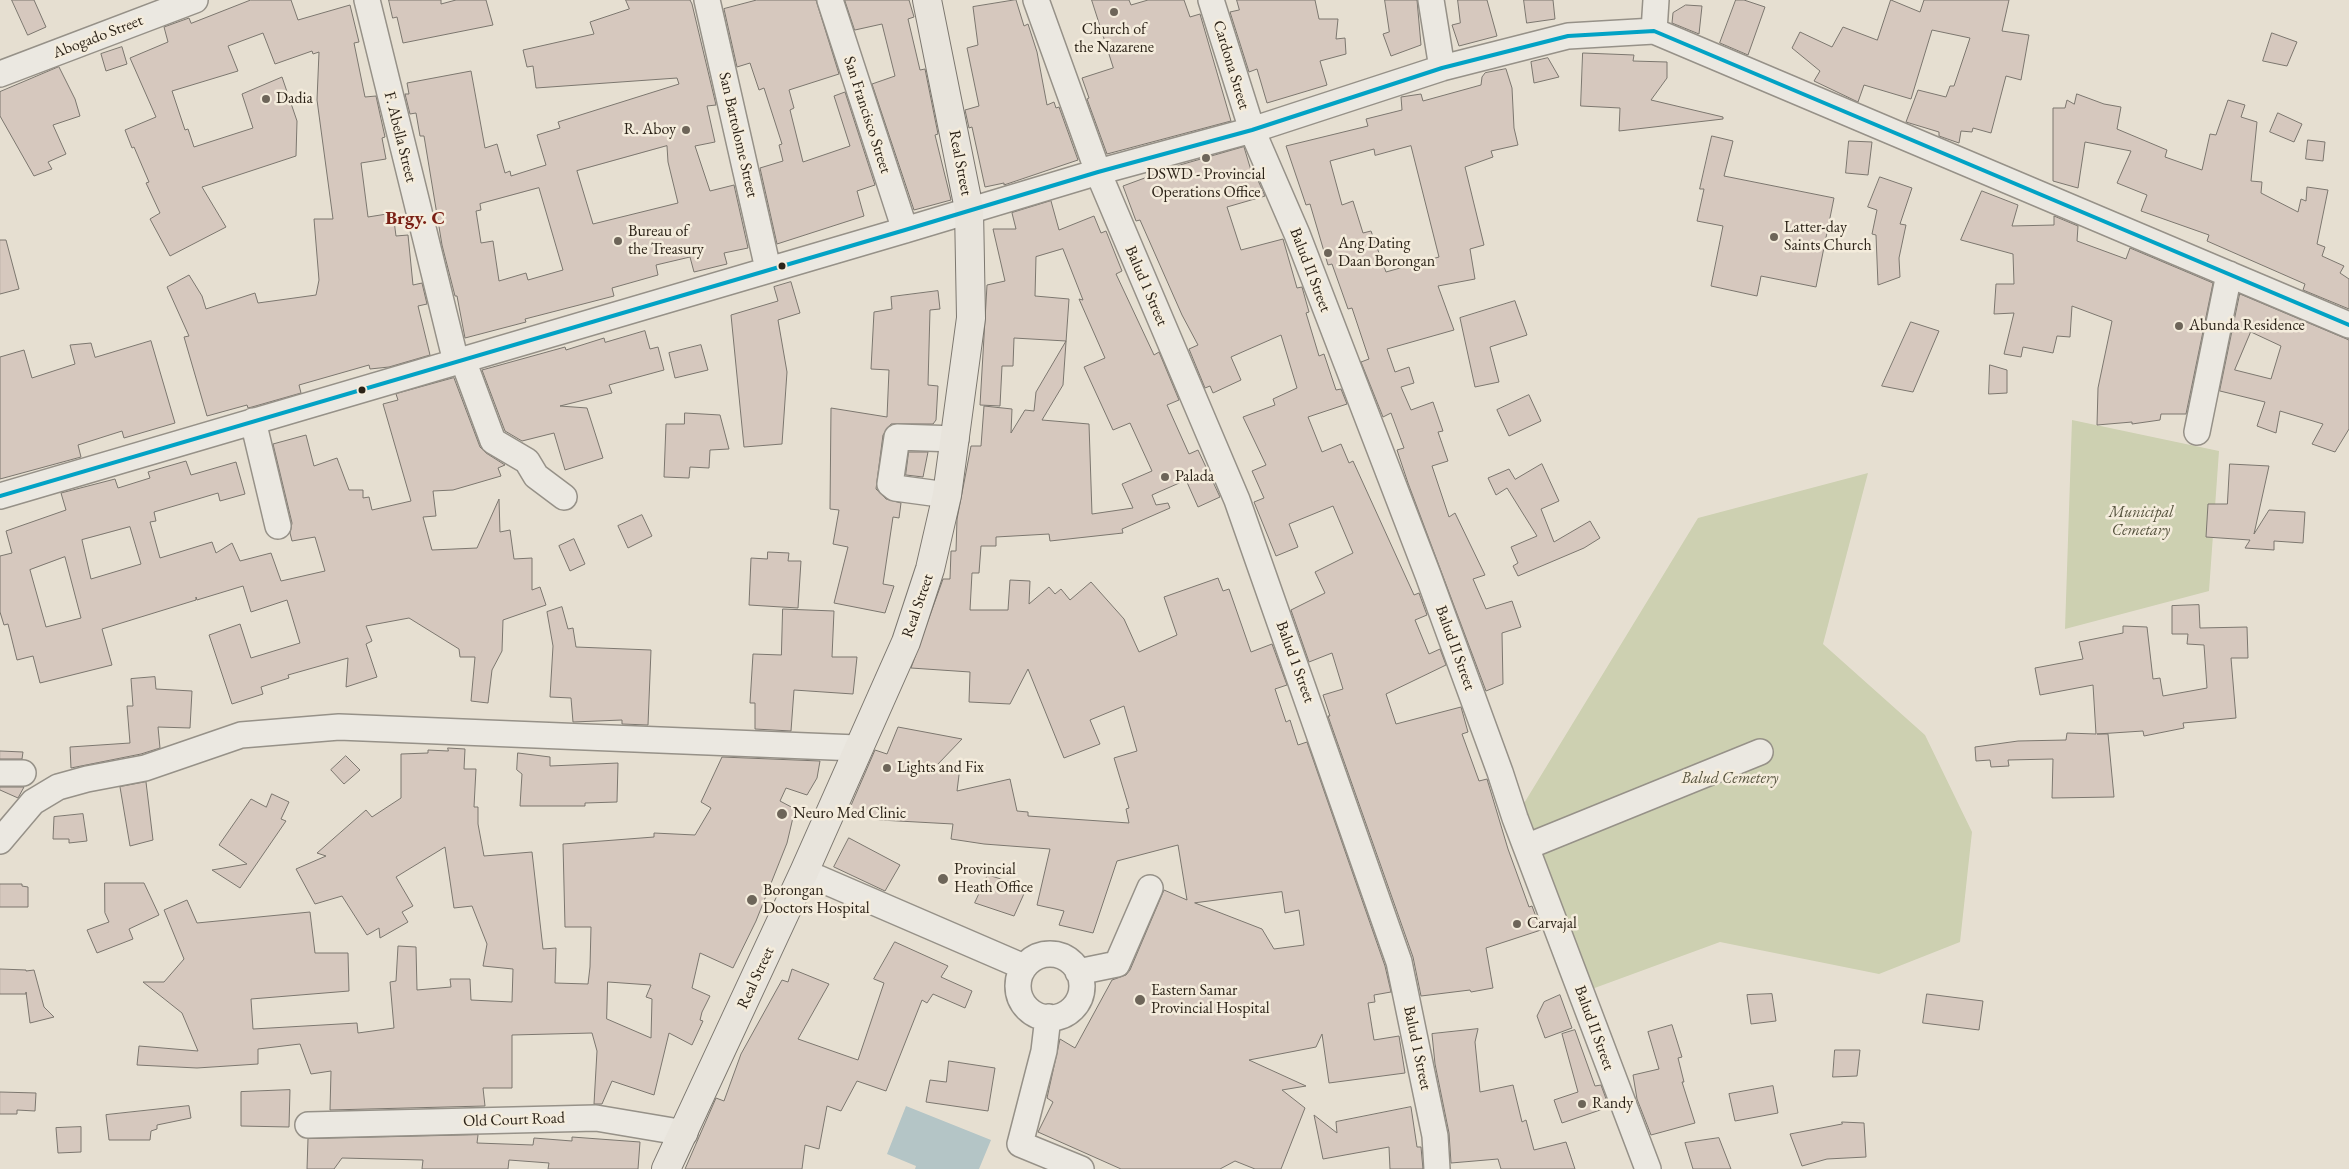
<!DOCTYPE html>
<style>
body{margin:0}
canvas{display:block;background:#e6dfd1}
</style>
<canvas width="2349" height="1169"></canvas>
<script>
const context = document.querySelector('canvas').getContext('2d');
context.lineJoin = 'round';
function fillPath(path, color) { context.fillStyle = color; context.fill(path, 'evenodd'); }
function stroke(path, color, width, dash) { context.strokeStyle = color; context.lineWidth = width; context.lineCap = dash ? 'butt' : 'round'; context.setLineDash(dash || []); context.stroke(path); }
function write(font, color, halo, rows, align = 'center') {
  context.font = font + ' "EB Garamond",serif'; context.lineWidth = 5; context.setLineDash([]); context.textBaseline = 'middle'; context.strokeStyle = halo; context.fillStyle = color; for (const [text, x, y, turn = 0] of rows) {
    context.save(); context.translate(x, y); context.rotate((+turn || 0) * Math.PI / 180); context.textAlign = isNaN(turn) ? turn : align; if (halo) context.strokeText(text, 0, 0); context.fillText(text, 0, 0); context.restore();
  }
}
const green = new Path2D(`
 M2072,420L2219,451L2209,591L2065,629Z
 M1868,473L1823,644L1925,735L1972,832L1960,942L1879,974L1720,942L1581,993L1515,818L1698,518Z`);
const water = new Path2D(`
 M906,1106L991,1140L979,1169H915L916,1166L887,1154Z`);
const building = new Path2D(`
 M12,0H34L46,27L28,35Z
 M251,0H291L298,20L350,5L359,42L354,43L365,97L376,96L385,137L382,138L386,159L361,163L368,217L393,213L396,236L408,235L413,285L422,283L427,304L418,306L430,355L389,367L370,369L369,365L299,385L301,393L252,407L248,408L247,405L207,416L184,337L189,336L167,287L189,275L202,296L206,309L255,293L258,303L316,295L319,280L314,219H333L317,100L319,52L313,54L312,51L275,64L263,33L228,46L238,71L172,91L185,130L188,129L194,147L253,128L242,94L282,77L297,121L296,156L202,187L226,227L170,256L150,219L160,213L146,183L149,182L134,147L132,148L125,130L156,117L130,58L168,42L164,27L189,18L191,23Z
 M389,0H441V4L456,0H486L493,25L403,43L397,17L393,18Z
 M626,0H690L692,4L716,105L707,106L715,142L695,146L710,191L734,185L748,248L724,253L727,264L694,272L690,257L656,265L658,275L612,288L614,296L525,319L526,322L465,338L457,296H455L442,245L424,136H420L416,113L410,114L405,94H409L407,83L471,71L485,148L497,144L505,173L510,171L511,176L546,165L537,135L560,128L558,122L679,84L677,78L536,88L533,66L527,67L523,50L594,34L590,22L629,9ZM667,146L668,162L678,203L593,224L577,171ZM539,188L563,270L528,280L526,273L499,281L493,241L481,243L476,211L481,210L480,204Z
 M757,0H816L839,74L789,90L794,108L790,110L803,162L850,146L834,96L845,92L875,185L857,191L864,216L777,244L760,168L783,161L779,145L782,144L764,88L759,90L750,63L737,67L724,9Z
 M845,0H909L914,17L908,19L920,70L925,69L938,134L935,135L951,200L914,210L872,84L895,76L882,24L855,30Z
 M1016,0L1024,26L1028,24L1037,52L1047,105L1054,102L1056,108L1059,107L1078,160L1004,185V183L985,187L972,127L969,128L965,110L979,106L967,48L978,45L973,7Z
 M1092,0H1129L1131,5L1148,0H1184L1190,17L1200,14L1231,121L1107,154L1087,99L1089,98L1082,78L1113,68Z
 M1237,0H1315L1319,19H1338L1336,39L1345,38L1346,54L1320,61L1327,85L1267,103L1257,69L1249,72L1230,12L1239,10Z
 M1385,0H1417L1421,45L1391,56L1383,34L1389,32Z
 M1458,0H1487L1497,36L1459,46L1452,25L1460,23Z
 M1524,0H1553L1555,19L1527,23Z
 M1736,0H1744L1765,7L1748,55L1720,43Z
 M1891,0L1920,12L1924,0H2009L2002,31L2029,35L2021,80L2006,76L1991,133L1973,128L1972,132L1961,131L1959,143L1939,136V132L1906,122L1918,90L1946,97L1950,86H1954L1970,38L1932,30L1911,99L1864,85L1858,102L1814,81L1820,71L1792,48L1800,32L1832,47L1843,27L1877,40Z
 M1686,5L1702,6L1699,34L1672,23L1673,13Z
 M2272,33L2297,42L2287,66L2263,61Z
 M122,47L127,64L106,71L101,54Z
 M1583,53L1634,55L1633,61L1667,62V78L1651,100L1723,117V119L1619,131L1620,108L1581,106Z
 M1548,58L1559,77L1534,83L1531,62Z
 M59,67L75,99L80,116L53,125L66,154L48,162L52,169L34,176L0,116V92Z
 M1506,69L1512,88L1514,128L1518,145L1491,151L1493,157L1465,167L1484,245L1470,249L1475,279L1438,286L1454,330L1387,349L1395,372L1409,367L1414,383L1401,387L1411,410L1433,402L1443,431L1438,432L1448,461L1432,466L1449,517L1455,513L1485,575L1473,579L1486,609L1512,601L1521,627L1502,633L1503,684L1486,691L1408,483L1397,450L1404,448L1391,413L1383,417L1361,362L1369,359L1352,308L1348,309L1332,264L1328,265L1310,204L1306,205L1286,146L1368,126L1366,119L1402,110L1401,97L1421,94L1423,101L1481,85L1482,77L1485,73ZM1411,146L1439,257L1386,272L1371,231L1363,233L1353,201L1342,205L1330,161L1374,149L1375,155Z
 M2077,94L2104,104L2121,107L2117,129L2167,150L2165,157L2202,170L2210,134L2216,135L2228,100L2245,105L2241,117L2257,122L2251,181L2262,182L2261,193L2298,212L2301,199L2306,201L2307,187L2328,190L2317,244L2325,247L2322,256L2344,266L2340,273L2349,279V309L2303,290L2305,284L2207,241L2209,235L2141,211L2147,195L2117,183L2131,151L2085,142L2078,188L2053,181V108H2065L2067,100L2074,104Z
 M2278,113L2302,124L2294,142L2270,132Z
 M1712,136L1733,141L1724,176L1834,198L1816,287L1761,276L1757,296L1711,286L1723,226L1697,221L1704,189H1700Z
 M2308,140L2325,142L2323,161L2306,159Z
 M1849,141L1872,142L1868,175L1846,173Z
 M1244,147L1253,177L1256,176L1265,196L1227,207L1241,250L1283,239L1297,288L1302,287L1309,312L1306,313L1319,356L1324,354L1336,390L1341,389L1347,404L1308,417L1322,452L1341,444L1349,463L1353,461L1414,595L1419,593L1427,615L1415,620L1429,654L1440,649L1446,665L1386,694L1396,724L1461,707L1468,732L1462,734L1479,781L1487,779L1508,849L1529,907L1532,906L1541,930L1486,948L1493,988L1471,992L1470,990L1421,996L1413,957L1328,716H1330L1323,695L1343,689L1332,653L1309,662L1291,610L1325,593L1315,572L1353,553L1333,506L1289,524L1298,547L1276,556L1254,502L1264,498L1252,471L1266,465L1243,417L1275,405L1273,399L1297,388L1281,335L1231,357L1241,380L1213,393L1210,386L1205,388L1189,349L1198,345L1182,315L1140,220L1136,221L1123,186L1180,165Z
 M1880,177L1912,188L1900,224L1906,225L1899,258L1900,277L1878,285L1876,235L1872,234L1877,210L1868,207Z
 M1982,191L2018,205L2012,226L2054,225V216L2078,226L2077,241L2126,259L2130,248L2213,283L2186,414H2161L2160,420L2132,424V422L2097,425L2098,388L2112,321L2072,306L2070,337L2057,336L2053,353L2023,347L2021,357L2004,354L2014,313L1994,314L1996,284H2014L2013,254L1961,240Z
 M1051,201L1059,230L1094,216L1101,233L1106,231L1122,271L1116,274L1154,355L1159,352L1179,400L1167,405L1189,454L1198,450L1220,497L1198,507L1186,480L1152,495L1156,505L1168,503L1170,508L1122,529L1123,533L1050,541L1049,534L996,537V546H981L979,573H972L970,610H1008L1010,580L1030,581L1029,604L1049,587L1055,594L1061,589L1070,600L1091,582L1124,619L1139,652L1177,635L1164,597L1218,578L1223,591L1229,589L1251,652L1272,644L1287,685L1275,689L1286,722L1290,720L1298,745L1307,742L1385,966L1391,992L1374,995L1375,1002L1368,1003L1374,1040L1399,1036L1405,1073L1329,1083L1322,1034L1316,1047L1249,1060L1306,1086L1282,1090L1305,1108L1281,1169H1255L1235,1161L1220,1169H1121L1038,1132L1053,1102L1047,1098L1060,1039L1075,1048L1112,980L1126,975L1130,970L1164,890L1187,900L1178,845L1117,861L1093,933L1059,925L1064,911L1037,905L1050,849L984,844L951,839L953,824L880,820L849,810L875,750L887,754L898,727L962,739L938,764L960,767L957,791L1010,779L1017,811L1028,812V816L1129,823L1126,809L1129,808L1114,758L1137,751L1124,706L1090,720L1100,744L1064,758L1028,669L1010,704L969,702L970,672L911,668L943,579H950L951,551H956L957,519L967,467L971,446H981L984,406L1012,409L1011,433L1025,410L1034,411L1036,392L1066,341L1014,338L1013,366H1002L1000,406L980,405L987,285L1005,281L993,229H1016L1012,213ZM1063,249L1083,300L1079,299L1105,358L1084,367L1113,430L1130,423L1152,471L1122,484L1133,508L1092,514L1089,424L1042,420L1063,385L1069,299L1035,296L1036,257ZM1282,892L1285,913L1299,910L1304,945L1274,949L1262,929L1195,903Z
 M0,240H6L19,289L0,294Z
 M791,282L800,313L778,320L787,372L782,444L744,447L731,315L778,301L774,287Z
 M938,291L940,309L930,310L928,385L938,386L936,420L933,424H891L883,435L876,489L886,499L901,503L899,518L893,517L883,584L894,586L885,613L834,603L848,547L833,544L839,510L830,509L831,408L887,417L889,370L871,369L874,312L892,309L891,297Z
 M2240,294L2349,340V429L2335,452L2312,444L2323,424L2280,411L2276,433L2257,426L2265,402L2220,391ZM2251,332L2281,346L2271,379L2235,370Z
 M1515,301L1527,335L1490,347L1499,382L1475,387L1460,318Z
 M1911,322L1939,331L1913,392L1882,386Z
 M645,331L650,349L658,347L664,370L609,385L612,393L560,406L587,408L603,458L565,470L554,433L522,441L505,431L482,370L565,347L566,350L604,338L605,342Z
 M151,341L175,423L124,438L122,431L78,445L81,457L0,479V357L24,350L32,378L75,364L70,345L91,343L95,357Z
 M701,345L708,370L675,378L669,353Z
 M1990,365L2007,370V393L1989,394Z
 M454,378L480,447L486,453L505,465L498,468L501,476L453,490L433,491L436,516L423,517L432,550L477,548L499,499L500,532L510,530L514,559L532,558V590L540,587L546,605L503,620L502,651L492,670L488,703L471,701L475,657H460L459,649L409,618L366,626L372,641L366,644L377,677L346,687L348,658L288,675L289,678L261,687L263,694L232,704L209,635L240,624L251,658L300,643L287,600L251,612L243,586L197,600L196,597V600L102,629L112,665L40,683L33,656L17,660L8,624L4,625L0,612V556L12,553L6,531L66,510L61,493L115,479L118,488L150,478L148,472L186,461L191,475L236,462L245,494L220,501L218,493L154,512L156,521L150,522L160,558L212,542L216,553L232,543L240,561L271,553L281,581L325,571L315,537L292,541L290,533L292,523L273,444L306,435L314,466L337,458L349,490H363V498L369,497L372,510L411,501L383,404L398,400L396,394ZM130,527L141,564L91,579L82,540ZM65,557L81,618L46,627L30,570Z
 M1529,395L1541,421L1509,436L1497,410Z
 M685,413L720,415L729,449L710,450L709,468L690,467L689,478L664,477L666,424H684Z
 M909,452H928L923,477L906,475Z
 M1542,464L1559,501L1541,509L1554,542L1590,521L1600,538L1584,548L1518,576L1513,566L1518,563L1511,547L1537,536L1507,488L1496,495L1488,478L1509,469L1515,479Z
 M2230,464L2269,466L2254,534L2269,510L2305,512L2303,543L2274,541V550L2245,548L2250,540L2206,537L2208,504H2227Z
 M642,515L652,536L628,548L618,526Z
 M574,539L585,564L570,571L559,546Z
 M768,552L789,553L788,561H801L798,608L749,605L751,558L767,559Z
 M2199,605L2200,628L2247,627L2248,658H2231L2236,718L2183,723L2184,728L2144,736L2143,731L2097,734H2108L2114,797L2052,798L2053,759L2008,760L2009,766L1991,767L1990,760L1976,761L1975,747L2018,741L2066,740L2067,733L2096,734L2093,685L2040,695L2035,668L2083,659L2079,642L2123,633V626L2147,627L2153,679L2160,678L2163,696L2207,688L2204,645L2187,644L2188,634H2172V606Z
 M562,607L568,629L573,628L576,647L651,650L648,725L622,724V720L573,722L571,698L550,697L553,646L547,612Z
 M783,609L834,611L832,657H857L853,694L794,690L791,731L755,729V703H750L753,654L781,655Z
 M155,677L156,689L192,691L190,728L158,727L160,748L141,754L71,768L70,747L130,743L127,706H133L131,679Z
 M448,748L465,749L464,769H476L474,807H478V824L484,856L532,852L543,949L556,948L555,983L588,984L590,967L591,927H565L563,844L654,837V833L695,835L711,808L701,802L722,757L820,761L817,778L807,795L786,788L780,801L795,809L787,843L756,921L733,968L700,953L692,988L710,996L702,1012L700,1020L703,1021L692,1045L669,1033L654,1095L612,1081L602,1104H594L597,1051L592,1033L512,1035V1088H483L485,1106L330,1110L331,1071L311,1074L300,1044L258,1049V1064L197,1068L137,1065L139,1046L198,1051L182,1013L143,982H164L184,959L164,910L187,900L197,923L310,912L315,953H348L349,991L251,999L253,1029L357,1023L358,1033L394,1028L390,982L396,981L398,946L416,947L417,990L451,987L450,979H470L471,1000L512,1002L513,969L483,966L487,944L472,906L454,908L445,847L396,877L413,906L402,912L408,922L380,938L379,928L367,935L342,896L315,904L296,869L326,856L317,853L366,810L372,817L401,798V754L428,753V750L448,751ZM608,982L651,985L646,997L652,999L651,1038L607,1019Z
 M0,751L23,752L22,759H0Z
 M518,753L550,757V766L618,763L617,802L585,803V806H520L522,774L517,770Z
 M346,756L360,770L344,784L331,770Z
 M146,782L153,840L130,846L120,787Z
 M0,787H24L18,798L0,790Z
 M272,794L289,802L281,819L286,821L240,888L212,870L247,864L219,845L251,799L266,807Z
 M83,814L87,841L69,843V839H53L54,817Z
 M849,838L900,865L885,891L834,867Z
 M988,875L1027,887L1014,916L975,903Z
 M105,883H144L159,915L129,929L133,939L97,953L87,930L109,922L105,913Z
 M0,884H22V886L28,887V907H0Z
 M895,942L948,966L941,977L972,991L965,1008L933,994L927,1003L922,1000L886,1091L857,1081L841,1111L827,1106L819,1149L805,1145L802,1169H685L716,1098L724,1101L741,1054L782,980L788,982L792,969L829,984L798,1039L858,1060L884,983L874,979Z
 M0,969L26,970V971L34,970L44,1007L54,1017L30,1023L26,992V994H0Z
 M1772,994L1776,1021L1751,1024L1747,995Z
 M1927,994L1983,1001L1979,1030L1923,1023Z
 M1560,995L1572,1028L1545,1038L1537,1016L1544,1002Z
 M1672,1025L1682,1057L1678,1058L1684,1082H1682L1695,1123L1651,1135L1637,1099L1633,1075L1659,1069L1648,1032Z
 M1478,1029L1475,1042L1480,1092L1513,1085L1522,1122L1526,1120L1534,1150L1566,1142L1575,1169H1501L1498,1159L1451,1163L1449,1133L1435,1064L1432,1034Z
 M1575,1030L1595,1086L1601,1085L1609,1107L1562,1123L1554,1100L1578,1092L1562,1034Z
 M1835,1050H1860L1857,1076L1833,1077Z
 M949,1061L995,1068L988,1111L926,1102L930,1080L946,1082Z
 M1773,1086L1778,1113L1735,1121L1729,1094Z
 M290,1090L289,1127L241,1126V1092Z
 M0,1092L36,1093L35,1111L17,1110V1114H0Z
 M189,1106L191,1118L157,1125V1129L151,1131L150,1140H109L106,1115Z
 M1411,1107L1417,1147H1421L1423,1169H1390L1389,1147L1323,1159L1314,1115L1337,1133L1336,1122Z
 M1842,1122L1864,1123L1866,1157L1827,1159L1802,1166L1790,1134L1842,1124Z
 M81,1127V1152L58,1153L56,1128Z
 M478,1135L477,1143L533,1145L534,1138L572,1141V1137L640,1142L638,1169H548L549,1163L509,1160L508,1169H422L423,1160L342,1158L334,1169H307L308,1139Z
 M1719,1138L1731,1169H1693L1685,1143Z`);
const minor = new Path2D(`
 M367,0L456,362
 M707,0L768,269
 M830,0L905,230
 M1036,0L1098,172L1237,500L1399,962L1435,1136L1437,1169
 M1211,0L1252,130L1297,234L1428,575L1500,772L1515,818L1648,1169
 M1431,0L1442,68
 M1654,31L1656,0
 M0,74L195,0
 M463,360L493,441L527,461L536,476L564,497
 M253,421L278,526
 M2197,432L2229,274
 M947,495L895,488L890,484L897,437L956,439
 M0,496L905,230L1098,172L1252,130L1442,68L1568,36L1654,31L2349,325
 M0,773H23
 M0,841L33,802L58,787L87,779L145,768L241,735L339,727L857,748
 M1526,847L1760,752
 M804,872L1024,967
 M1018 986a32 32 0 1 1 64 0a32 32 0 1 1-64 0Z
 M1078,972L1117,964L1150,888
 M1048,1017L1044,1051L1020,1144L1081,1169
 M308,1125L596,1118L685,1133`);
const major = new Path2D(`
 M666,1169L804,872L906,642L930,569L947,495L971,318L969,209L927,0`);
const bus1 = new Path2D(`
 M0,496L905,230L1098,172L1252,130L1442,68L1568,36L1654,31L2349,325`);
const markers = [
 [1114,12,5,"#6d6559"],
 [266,99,5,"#6d6559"],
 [686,130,5,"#6d6559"],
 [1206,158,5,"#6d6559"],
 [1774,237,5,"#6d6559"],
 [618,241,5,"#6d6559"],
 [1328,253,5,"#6d6559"],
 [782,266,4.5,"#2c2318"],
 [2179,326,5,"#6d6559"],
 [362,390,4.5,"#2c2318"],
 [1165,477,5,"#6d6559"],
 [887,768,5,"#6d6559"],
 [782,814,6,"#6d6559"],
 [943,879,6,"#6d6559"],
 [752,900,6,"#6d6559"],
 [1517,924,5,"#6d6559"],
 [1140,1000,6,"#6d6559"],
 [1582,1104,5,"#6d6559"]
];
const poiNames = [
 ["Church of",1114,30,"center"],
 ["the Nazarene",1114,48,"center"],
 ["Dadia",276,99],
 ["R. Aboy",676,130,"right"],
 ["DSWD - Provincial",1206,175,"center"],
 ["Operations Office",1206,193,"center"],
 ["Latter-day",1784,228],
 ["Saints Church",1784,246],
 ["Bureau of",628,232],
 ["the Treasury",628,250],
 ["Ang Dating",1338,244],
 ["Daan Borongan",1338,262],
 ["Abunda Residence",2189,326],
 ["Palada",1175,477],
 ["Lights and Fix",897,768],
 ["Neuro Med Clinic",793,814],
 ["Provincial",954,870],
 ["Heath Office",954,888],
 ["Borongan",763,891],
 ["Doctors Hospital",763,909],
 ["Carvajal",1527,924],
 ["Eastern Samar",1151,991],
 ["Provincial Hospital",1151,1009],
 ["Randy",1592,1104]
];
const streetNames = [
 ["Abogado Street",98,37,-21],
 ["Cardona Street",1231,65,73],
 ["San Francisco Street",867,115,72],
 ["San Bartolome Street",738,135,77],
 ["F. Abella Street",400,137,76],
 ["Real Street",960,163,79],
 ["Balud II Street",1310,270,69],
 ["Balud 1 Street",1146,286,67],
 ["Real Street",918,606,-71],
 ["Balud II Street",1455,648,70],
 ["Balud 1 Street",1295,662,70],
 ["Real Street",756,978,-65],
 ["Balud II Street",1594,1028,70],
 ["Balud 1 Street",1417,1048,78],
 ["Old Court Road",514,1120,-2]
];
const parkNames = [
 ["Municipal",2141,513],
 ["Cemetary",2141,531],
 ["Balud Cemetery",1730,779]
];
const quarterNames = [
 ["Brgy. C",415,219]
];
fillPath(green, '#cdd0b1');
fillPath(water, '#b4c5c6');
fillPath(building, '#d6c8be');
stroke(building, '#7c776f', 1);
stroke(minor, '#969188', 28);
stroke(major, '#7c776f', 30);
stroke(minor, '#ebe8e1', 25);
stroke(major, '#e8e4dc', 28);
stroke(bus1, '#02a2c5', 4);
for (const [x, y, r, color] of markers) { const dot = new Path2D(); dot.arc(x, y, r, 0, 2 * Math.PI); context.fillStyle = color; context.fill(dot); stroke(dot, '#f4ecdc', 2); }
write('16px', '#2c2318', '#f4ecdc', poiNames, 'left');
write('16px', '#2c2318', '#f4ecdc', streetNames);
write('italic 16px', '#56533e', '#f4ecdc', parkNames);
write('bold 19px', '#7a1f14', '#f4ecdc', quarterNames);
</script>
